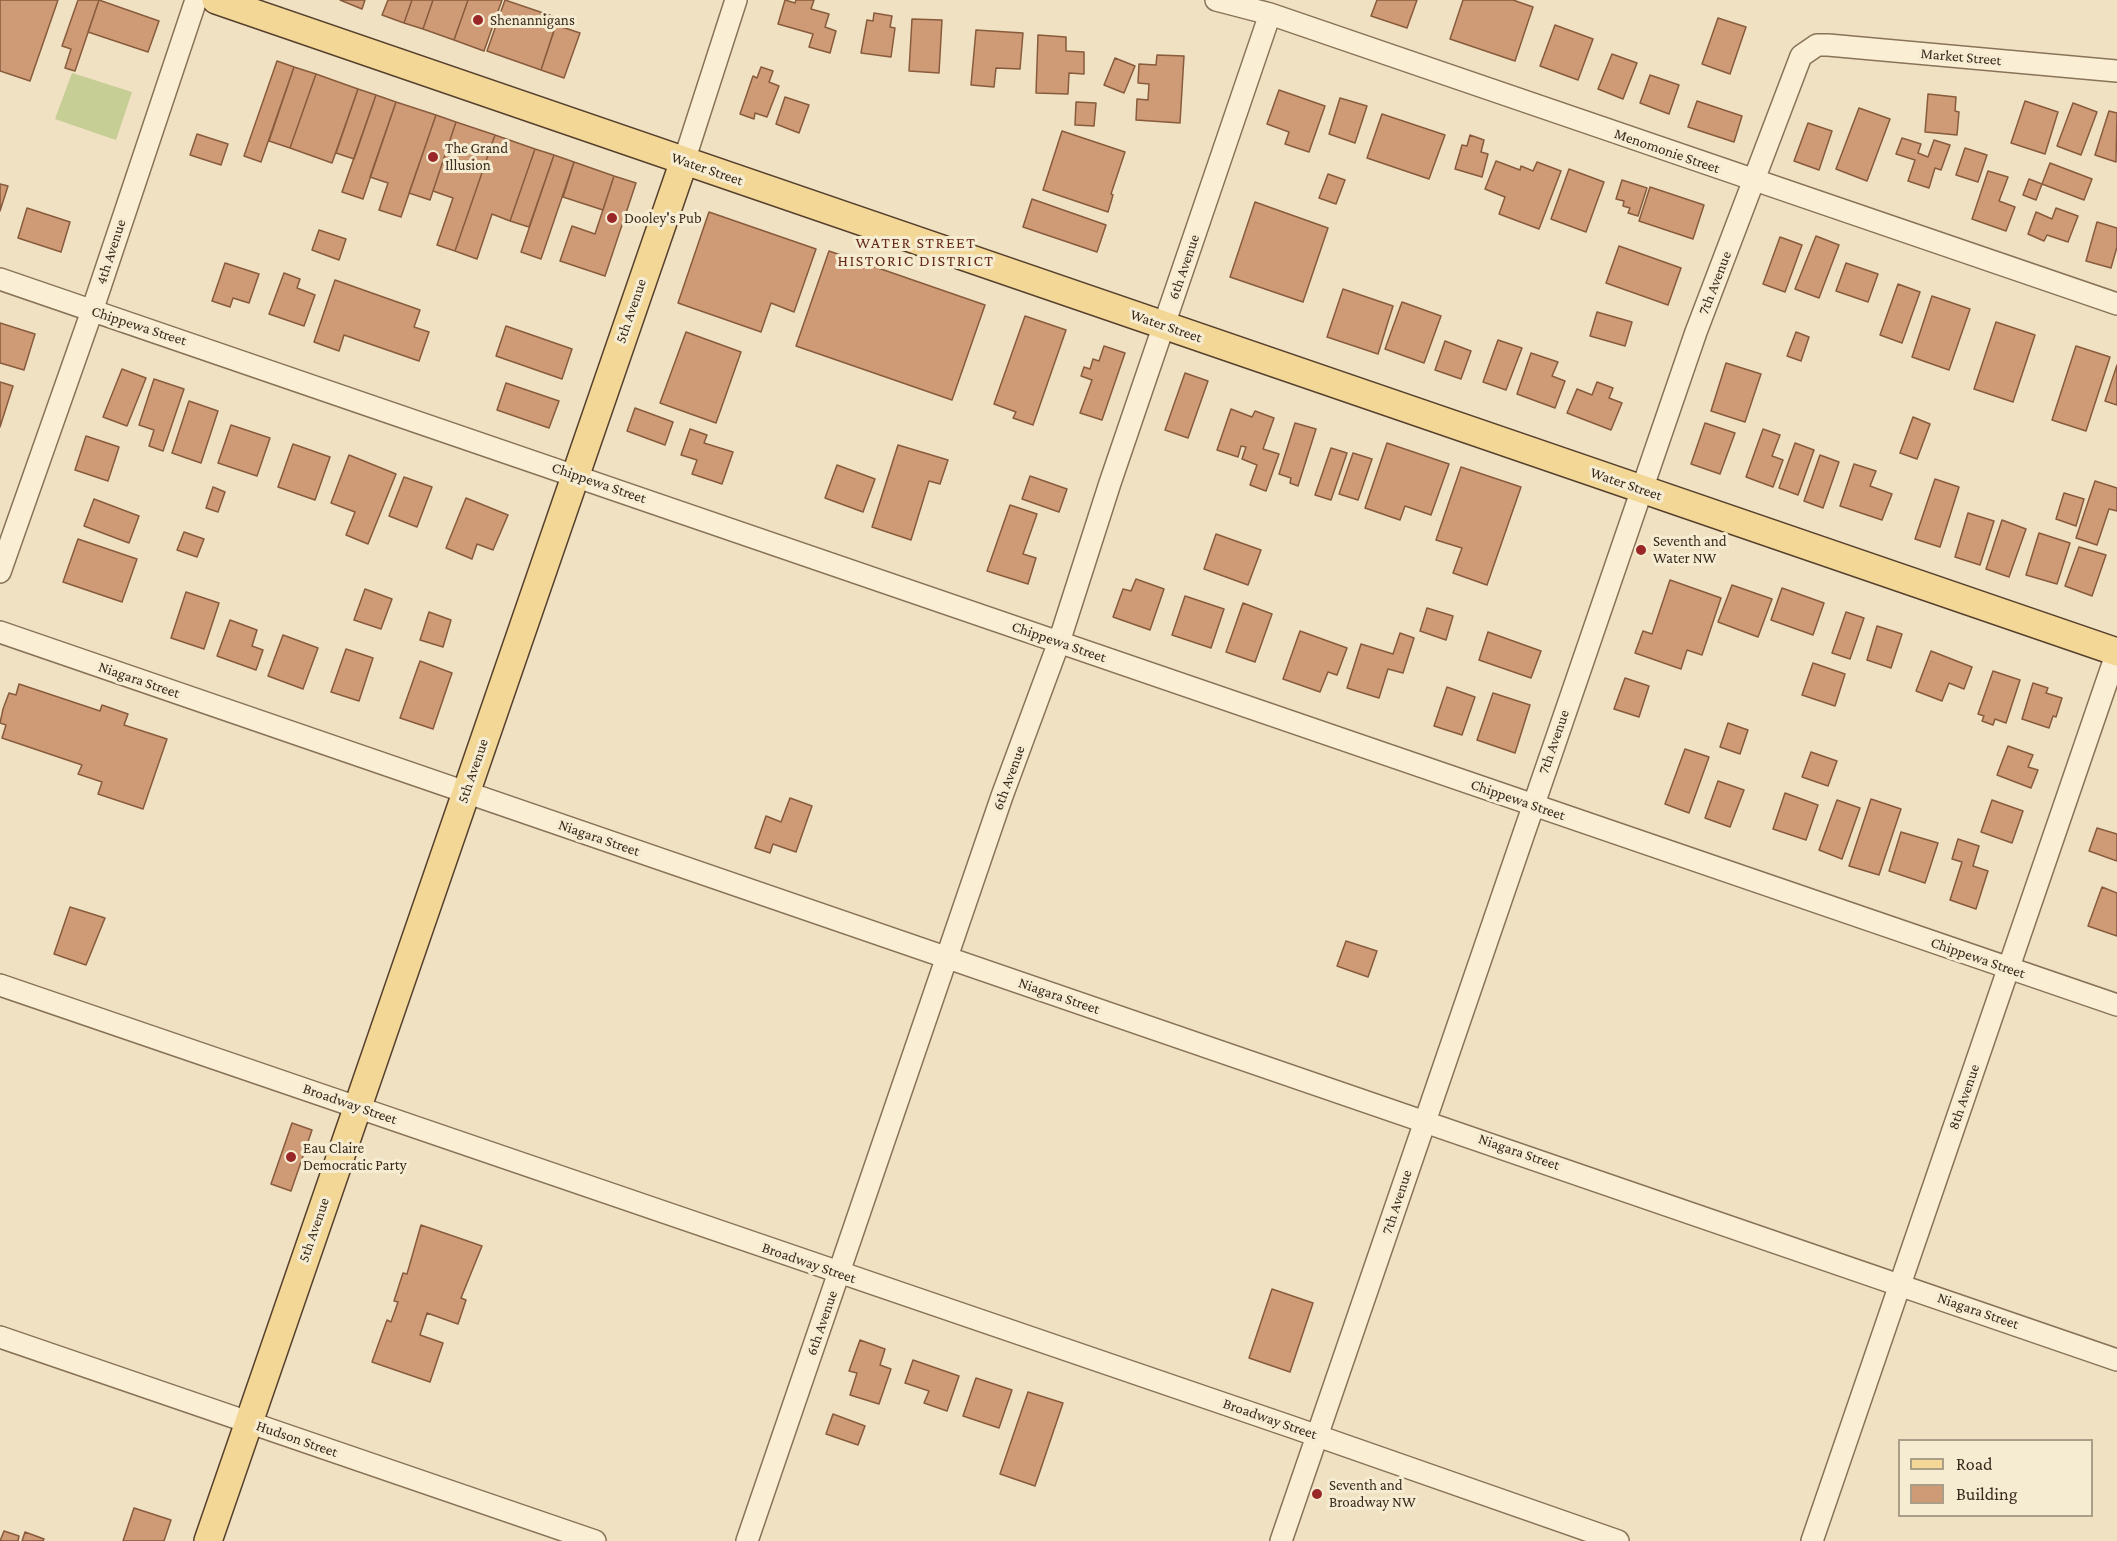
<!DOCTYPE html>
<style>
body{margin:0}
#map{position:relative;width:2117px;height:1541px;overflow:hidden;background:#efe1c1;font-family:"Crimson Pro",serif}
canvas{display:block}
.legend{position:absolute;left:1898px;top:1439px;width:195px;height:78px;box-sizing:border-box;background:#f6ecd1;border:2px solid #aa9e89;margin:0;padding:8px 10px;list-style:none;font-size:18px;color:#382a1d}
.legend li{display:flex;align-items:center;gap:12px;height:30px}
.legend b{width:30px;border:2px solid #aa9e89}
</style>
<div id="map">
<canvas width="2117" height="1541"></canvas>
<ul class="legend">
<li><b style="height:8px;background:#f3d797"></b>Road</li>
<li><b style="height:16px;background:#ce9b76"></b>Building</li>
</ul>
</div>
<script>
const context = document.querySelector('canvas').getContext('2d');
context.lineJoin = 'round';
function fillPath(path, color) { context.fillStyle = color; context.fill(path, 'evenodd'); }
function stroke(path, color, width, dash) { context.strokeStyle = color; context.lineWidth = width; context.lineCap = dash ? 'butt' : 'round'; context.setLineDash(dash || []); context.stroke(path); }
function write(font, color, halo, rows, align = 'center') {
  context.font = font + ' "Crimson Pro",serif'; context.lineWidth = 6; context.setLineDash([]); context.textBaseline = 'middle'; context.strokeStyle = halo; context.fillStyle = color; for (const [text, x, y, turn = 0] of rows) {
    context.save(); context.translate(x, y); context.rotate((+turn || 0) * Math.PI / 180); context.textAlign = isNaN(turn) ? turn : align; if (halo) context.strokeText(text, 0, 0); context.fillText(text, 0, 0); context.restore();
  }
}
const green = new Path2D(`
 M72,73L132,92L116,140L55,119Z`);
const building = new Path2D(`
 M0,0H58L30,81L0,71Z
 M78,0H99L75,71L65,68L71,49L62,46Z
 M99,0L159,21L148,52L88,32Z
 M340,0H365L362,9Z
 M388,0H412L404,23L382,15Z
 M412,0H433L423,29L404,23Z
 M433,0H468L454,40L423,29Z
 M468,0H502L484,51L454,40Z
 M505,0L558,18L541,70L487,51Z
 M785,0L795,3L796,0H814L811,9L829,14L825,27L836,31L830,53L809,47L813,34L778,24Z
 M1377,0H1417L1407,28L1371,16Z
 M1463,0H1513L1533,7L1515,61L1450,39Z
 M874,13L892,16L890,27L895,28L891,57L861,53L867,20L873,21Z
 M1718,18L1746,27L1730,74L1702,64Z
 M912,19L942,20L939,73L909,71Z
 M556,25L580,33L564,78L541,70Z
 M1555,25L1593,39L1578,80L1540,66Z
 M976,30L1023,33L1020,69L996,68L994,87L971,85Z
 M1038,35L1066,37V51L1084,52V74L1069,73L1068,94L1036,93Z
 M1612,54L1637,63L1623,99L1598,89Z
 M1157,55L1184,56L1180,123L1136,120L1137,99L1148,100L1149,84L1138,83L1139,64L1156,65Z
 M1115,58L1135,66L1124,93L1104,85Z
 M277,61L294,67L261,162L244,156Z
 M294,67L316,74L290,148L269,141Z
 M761,67L773,71L769,82L779,86L767,117L755,113L754,119L740,114L753,76L757,78Z
 M316,74L358,89L332,163L290,148Z
 M1650,75L1679,85L1669,114L1640,103Z
 M358,89L376,95L354,159L336,153Z
 M1279,90L1325,106L1309,152L1285,144L1289,132L1267,124Z
 M1928,94L1956,97L1955,111L1959,112L1957,135L1925,132Z
 M376,95L396,102L363,199L342,192Z
 M785,97L809,105L799,133L776,124Z
 M1340,98L1367,106L1355,143L1329,134Z
 M1697,101L1742,116L1734,142L1688,127Z
 M2025,101L2058,112L2045,154L2011,143Z
 M396,102L436,115L401,217L379,210L388,183L370,177Z
 M1076,102L1096,103L1094,126L1075,125Z
 M2073,103L2097,112L2081,155L2057,146Z
 M1859,108L1890,119L1867,181L1836,169Z
 M2109,111L2117,113L2116,162L2095,155Z
 M1382,114L1445,135L1429,179L1367,158Z
 M436,115L456,122L430,200L409,193Z
 M456,122L495,135L455,251L437,245L453,198L433,191Z
 M1808,123L1832,131L1819,170L1794,161Z
 M1062,131L1125,152L1111,194L1113,195L1108,212L1043,190Z
 M197,134L228,144L221,165L190,155Z
 M495,135L535,149L510,221L492,214L477,259L455,251Z
 M1470,135L1484,140L1481,152L1488,154L1482,177L1455,169L1462,145L1467,146Z
 M1902,138L1921,144L1918,153L1928,157L1934,140L1950,145L1941,170L1935,168L1929,188L1908,181L1915,160L1896,154Z
 M1965,148L1987,155L1978,182L1956,175Z
 M535,149L554,155L529,227L510,221Z
 M554,155L574,162L541,259L521,252Z
 M1496,161L1520,170L1521,166L1533,171L1537,162L1561,171L1539,229L1499,214L1505,197L1485,189Z
 M574,162L614,176L603,210L563,197Z
 M2050,163L2092,179L2084,200L2042,184Z
 M1569,169L1604,182L1586,232L1551,219Z
 M1988,171L2008,177L1999,201L2015,207L2006,231L1972,219Z
 M1328,174L1345,180L1336,204L1319,198Z
 M614,176L636,183L605,276L560,261L572,226L595,234Z
 M2029,179L2042,184L2036,200L2023,195Z
 M1622,180L1647,188L1638,216L1628,213L1630,208L1623,206L1624,201L1616,199Z
 M0,184L8,186L0,211Z
 M1650,187L1704,205L1693,239L1639,221Z
 M1032,199L1106,225L1097,252L1023,227Z
 M1255,202L1328,228L1303,302L1230,277Z
 M27,208L70,222L61,252L18,238Z
 M2056,208L2078,216L2068,242L2047,235L2044,241L2028,234L2036,212L2052,219Z
 M709,212L816,249L794,312L771,303L761,332L678,303Z
 M2097,222L2117,228V247L2111,268L2086,261Z
 M319,230L346,239L339,260L312,250Z
 M1816,236L1839,245L1819,298L1795,289Z
 M1780,237L1802,245L1785,292L1763,284Z
 M1619,246L1681,268L1668,305L1606,283Z
 M829,251L985,305L952,400L796,346Z
 M225,263L259,274L249,303L233,298L230,307L212,301Z
 M1846,263L1878,274L1868,302L1836,291Z
 M284,273L300,279L297,288L315,295L304,326L269,314Z
 M335,280L420,310L414,327L429,332L419,361L344,335L339,351L314,342Z
 M1898,284L1920,292L1902,343L1880,335Z
 M1343,289L1393,306L1378,354L1327,337Z
 M1932,296L1970,309L1949,370L1912,357Z
 M1402,302L1441,316L1424,363L1385,349Z
 M1597,312L1632,322L1625,346L1590,336Z
 M1025,316L1066,330L1033,425L1013,418L1016,412L994,404Z
 M1996,322L2035,335L2013,402L1974,389Z
 M0,323L35,334L24,370L0,363Z
 M506,326L572,349L562,379L496,356Z
 M686,332L741,352L716,423L660,403Z
 M1796,332L1809,337L1801,361L1787,356Z
 M1498,340L1522,348L1506,390L1483,382Z
 M1445,341L1471,351L1461,379L1435,370Z
 M1104,346L1125,353L1102,420L1080,413L1092,380L1081,376L1084,367L1090,369L1093,359L1099,361Z
 M2076,346L2110,357L2086,431L2052,420Z
 M1531,353L1558,362L1552,376L1565,381L1555,408L1517,394Z
 M1726,363L1761,374L1745,422L1711,411Z
 M2117,365V405L2105,401Z
 M122,369L146,378L127,426L103,417Z
 M1185,373L1208,381L1188,438L1165,430Z
 M154,379L184,389L163,451L149,446L154,430L139,425Z
 M0,382L13,386L0,427Z
 M1597,382L1613,388L1609,398L1622,403L1611,430L1567,413L1577,389L1592,395Z
 M506,383L559,401L549,428L497,410Z
 M189,401L218,411L201,463L172,453Z
 M635,408L673,422L665,445L627,431Z
 M1231,409L1252,417L1255,411L1274,418L1263,449L1279,454L1266,491L1250,485L1257,465L1242,459L1246,447L1241,446L1238,457L1217,450Z
 M1913,417L1930,424L1917,459L1900,453Z
 M1295,423L1316,429L1298,486L1290,483L1291,478L1279,474Z
 M1705,423L1735,433L1720,474L1691,464Z
 M231,425L270,438L257,476L218,463Z
 M690,429L707,435L704,443L733,452L722,484L692,474L697,460L681,455Z
 M1763,429L1780,435L1772,456L1783,460L1773,487L1746,477Z
 M86,436L119,447L108,481L75,470Z
 M1387,443L1449,464L1431,515L1405,506L1400,520L1365,508Z
 M1795,443L1814,450L1798,495L1779,488Z
 M293,444L330,457L315,500L278,487Z
 M898,445L948,460L940,484L929,481L911,540L872,527Z
 M1331,448L1347,453L1331,500L1315,495Z
 M1353,453L1372,459L1358,500L1339,494Z
 M349,455L396,474L368,544L346,535L355,512L331,503Z
 M1820,455L1839,462L1823,508L1804,501Z
 M1854,464L1876,471L1870,486L1892,494L1882,520L1840,506Z
 M837,465L875,479L863,512L825,498Z
 M1461,467L1521,487L1487,585L1453,573L1462,548L1436,540Z
 M1030,476L1067,489L1059,512L1022,499Z
 M404,477L432,487L417,527L389,516Z
 M1935,479L1959,487L1940,547L1915,539Z
 M2095,481L2117,488V511L2109,509L2097,545L2076,538Z
 M213,487L225,492L218,512L206,508Z
 M2064,493L2084,499L2076,526L2056,519Z
 M466,498L508,515L493,550L477,544L472,559L446,548Z
 M94,499L139,516L129,543L84,526Z
 M1010,505L1037,514L1023,554L1036,558L1028,584L987,571Z
 M1968,513L1994,521L1980,565L1955,557Z
 M2002,520L2026,529L2009,577L1986,569Z
 M184,532L204,539L197,557L177,550Z
 M2039,533L2070,543L2057,584L2026,575Z
 M1216,534L1261,550L1248,585L1204,569Z
 M78,539L137,559L122,602L63,582Z
 M2079,547L2106,555L2092,596L2065,586Z
 M1136,579L1164,589L1150,630L1113,617L1123,589L1131,591Z
 M1670,580L1721,598L1702,655L1687,650L1681,669L1635,653L1643,631L1652,634Z
 M1732,585L1772,599L1758,637L1718,622Z
 M1782,588L1824,603L1813,635L1771,620Z
 M365,589L392,599L381,629L354,620Z
 M186,592L219,603L204,649L171,638Z
 M1185,596L1224,609L1211,648L1172,635Z
 M1243,603L1272,614L1255,662L1226,652Z
 M1427,608L1453,616L1446,640L1420,631Z
 M429,612L451,620L443,647L420,640Z
 M1846,612L1864,618L1850,659L1832,653Z
 M230,620L257,630L252,646L263,650L256,670L217,656Z
 M1877,626L1902,634L1891,668L1867,660Z
 M1300,631L1347,648L1337,675L1328,672L1320,692L1283,679Z
 M1488,632L1541,651L1531,678L1479,660Z
 M1400,633L1414,638L1403,673L1388,669L1379,698L1347,688L1361,644L1393,654Z
 M283,635L318,648L303,689L268,676Z
 M346,649L373,658L359,701L331,692Z
 M1931,651L1972,667L1964,689L1949,683L1942,701L1916,691Z
 M420,661L452,673L433,729L400,718Z
 M1813,663L1845,674L1835,706L1802,695Z
 M1993,671L2020,680L2006,723L1995,719L1993,725L1982,721L1984,716L1978,714Z
 M1625,678L1649,686L1639,717L1614,709Z
 M2033,683L2048,688L2046,693L2062,698L2056,717L2053,716L2049,728L2022,719Z
 M19,684L100,711L102,705L128,714L124,725L167,739L143,809L98,794L102,782L78,774L82,765L2,738L6,725L0,723L3,709L9,693L16,695Z
 M1447,687L1475,697L1462,735L1434,726Z
 M1493,693L1530,705L1515,753L1477,740Z
 M1728,723L1748,730L1740,754L1720,747Z
 M2008,746L2033,755L2028,767L2038,770L2031,788L1997,775Z
 M1685,749L1709,757L1689,813L1665,804Z
 M1811,752L1837,761L1828,786L1802,777Z
 M1718,781L1744,790L1730,827L1705,818Z
 M1785,793L1818,805L1806,840L1773,829Z
 M790,798L812,806L796,852L773,844L770,853L755,848L766,816L781,822Z
 M1871,799L1901,809L1879,875L1849,866Z
 M1837,800L1860,808L1842,859L1819,850Z
 M1992,800L2023,811L2012,843L1981,832Z
 M2097,828L2117,834V861L2089,851Z
 M1901,832L1938,843L1925,883L1889,871Z
 M1958,839L1979,846L1973,866L1988,871L1976,909L1950,900L1962,862L1952,859Z
 M2102,887L2117,893V936L2088,926Z
 M70,907L105,918L86,965L54,954Z
 M1346,941L1377,951L1368,977L1337,966Z
 M292,1123L312,1130L291,1191L271,1184Z
 M421,1225L482,1246L461,1298L466,1300L458,1324L427,1313L420,1335L443,1343L430,1382L372,1362L387,1320L391,1322L398,1302L394,1301L403,1273L407,1274Z
 M1272,1289L1313,1303L1290,1372L1249,1358Z
 M860,1340L885,1349L880,1365L891,1369L879,1404L850,1395L857,1373L849,1371Z
 M913,1360L959,1376L947,1411L924,1403L929,1391L905,1383Z
 M976,1378L1012,1390L999,1428L963,1416Z
 M1028,1392L1063,1403L1035,1486L1000,1474Z
 M833,1414L865,1426L858,1445L826,1434Z
 M134,1508L171,1520L164,1541H123Z
 M4,1531L19,1536L18,1541H0Z
 M25,1532L44,1539L43,1541H22Z`);
const minor = new Path2D(`
 M1216,0L1270,14L2117,304
 M684,161L736,0
 M0,279L2117,1005
 M0,572L92,311L196,0
 M0,632C706,874 1413,1113 2117,1360
 M0,985L1292,1427L1618,1541
 M0,1337L595,1541
 M747,1541L1002,796L1059,642L1110,483L1270,14
 M1281,1541L1696,332L1801,56L1817,45H1828L2117,71
 M1812,1541L2117,652`);
const major = new Path2D(`
 M216,0L2117,652
 M208,1541L684,161`);
const markers = [
 [478,20,6,"#992727"],
 [433,157,6,"#992727"],
 [612,218,6,"#992727"],
 [1641,550,6,"#992727"],
 [291,1157,6,"#992727"],
 [1317,1494,6,"#992727"]
];
const poiNames = [
 ["Shenannigans",490,20],
 ["The Grand",445,148],
 ["Illusion",445,165],
 ["Dooley's Pub",624,218],
 ["Seventh and",1653,541],
 ["Water NW",1653,558],
 ["Eau Claire",303,1148],
 ["Democratic Party",303,1165],
 ["Seventh and",1329,1485],
 ["Broadway NW",1329,1502]
];
const streetNames = [
 ["Market Street",1961,57,5],
 ["Menomonie Street",1667,151,19],
 ["Water Street",707,169,19],
 ["4th Avenue",111,252,-72],
 ["6th Avenue",1184,267,-71],
 ["7th Avenue",1715,283,-69],
 ["5th Avenue",631,311,-71],
 ["Chippewa Street",139,326,18],
 ["Water Street",1166,326,19],
 ["Chippewa Street",599,483,19],
 ["Water Street",1626,484,19],
 ["Chippewa Street",1059,642,19],
 ["Niagara Street",139,680,19],
 ["7th Avenue",1554,742,-71],
 ["5th Avenue",473,771,-71],
 ["6th Avenue",1009,778,-70],
 ["Chippewa Street",1518,800,19],
 ["Niagara Street",599,838,19],
 ["Chippewa Street",1978,958,19],
 ["Niagara Street",1059,996,19],
 ["8th Avenue",1964,1097,-71],
 ["Broadway Street",350,1104,19],
 ["Niagara Street",1519,1152,19],
 ["7th Avenue",1397,1202,-72],
 ["5th Avenue",314,1230,-71],
 ["Broadway Street",809,1263,19],
 ["Niagara Street",1978,1311,19],
 ["6th Avenue",822,1323,-71],
 ["Broadway Street",1270,1419,19],
 ["Hudson Street",297,1439,19]
];
const neighbourhoodNames = [
 ["WATER STREET",916,243],
 ["HISTORIC DISTRICT",916,261]
];
fillPath(green, '#c6cd95');
fillPath(building, '#ce9b76');
stroke(building, '#885b3d', 1.5);
stroke(minor, '#897258', 24);
stroke(major, '#56402d', 30);
stroke(minor, '#faefd4', 21);
stroke(major, '#f3d797', 27);
for (const [x, y, r, color] of markers) { const dot = new Path2D(); dot.arc(x, y, r, 0, 2 * Math.PI); context.fillStyle = color; context.fill(dot); stroke(dot, '#f6ecd1', 2); }
write('15px', '#382a1d', '#f6ecd1', poiNames, 'left');
write('15px', '#382a1d', '#f6ecd1', streetNames);
context.letterSpacing = '1.5px';
write('16px', '#662b1b', '#f6ecd1', neighbourhoodNames);
context.letterSpacing = '0px';
</script>
